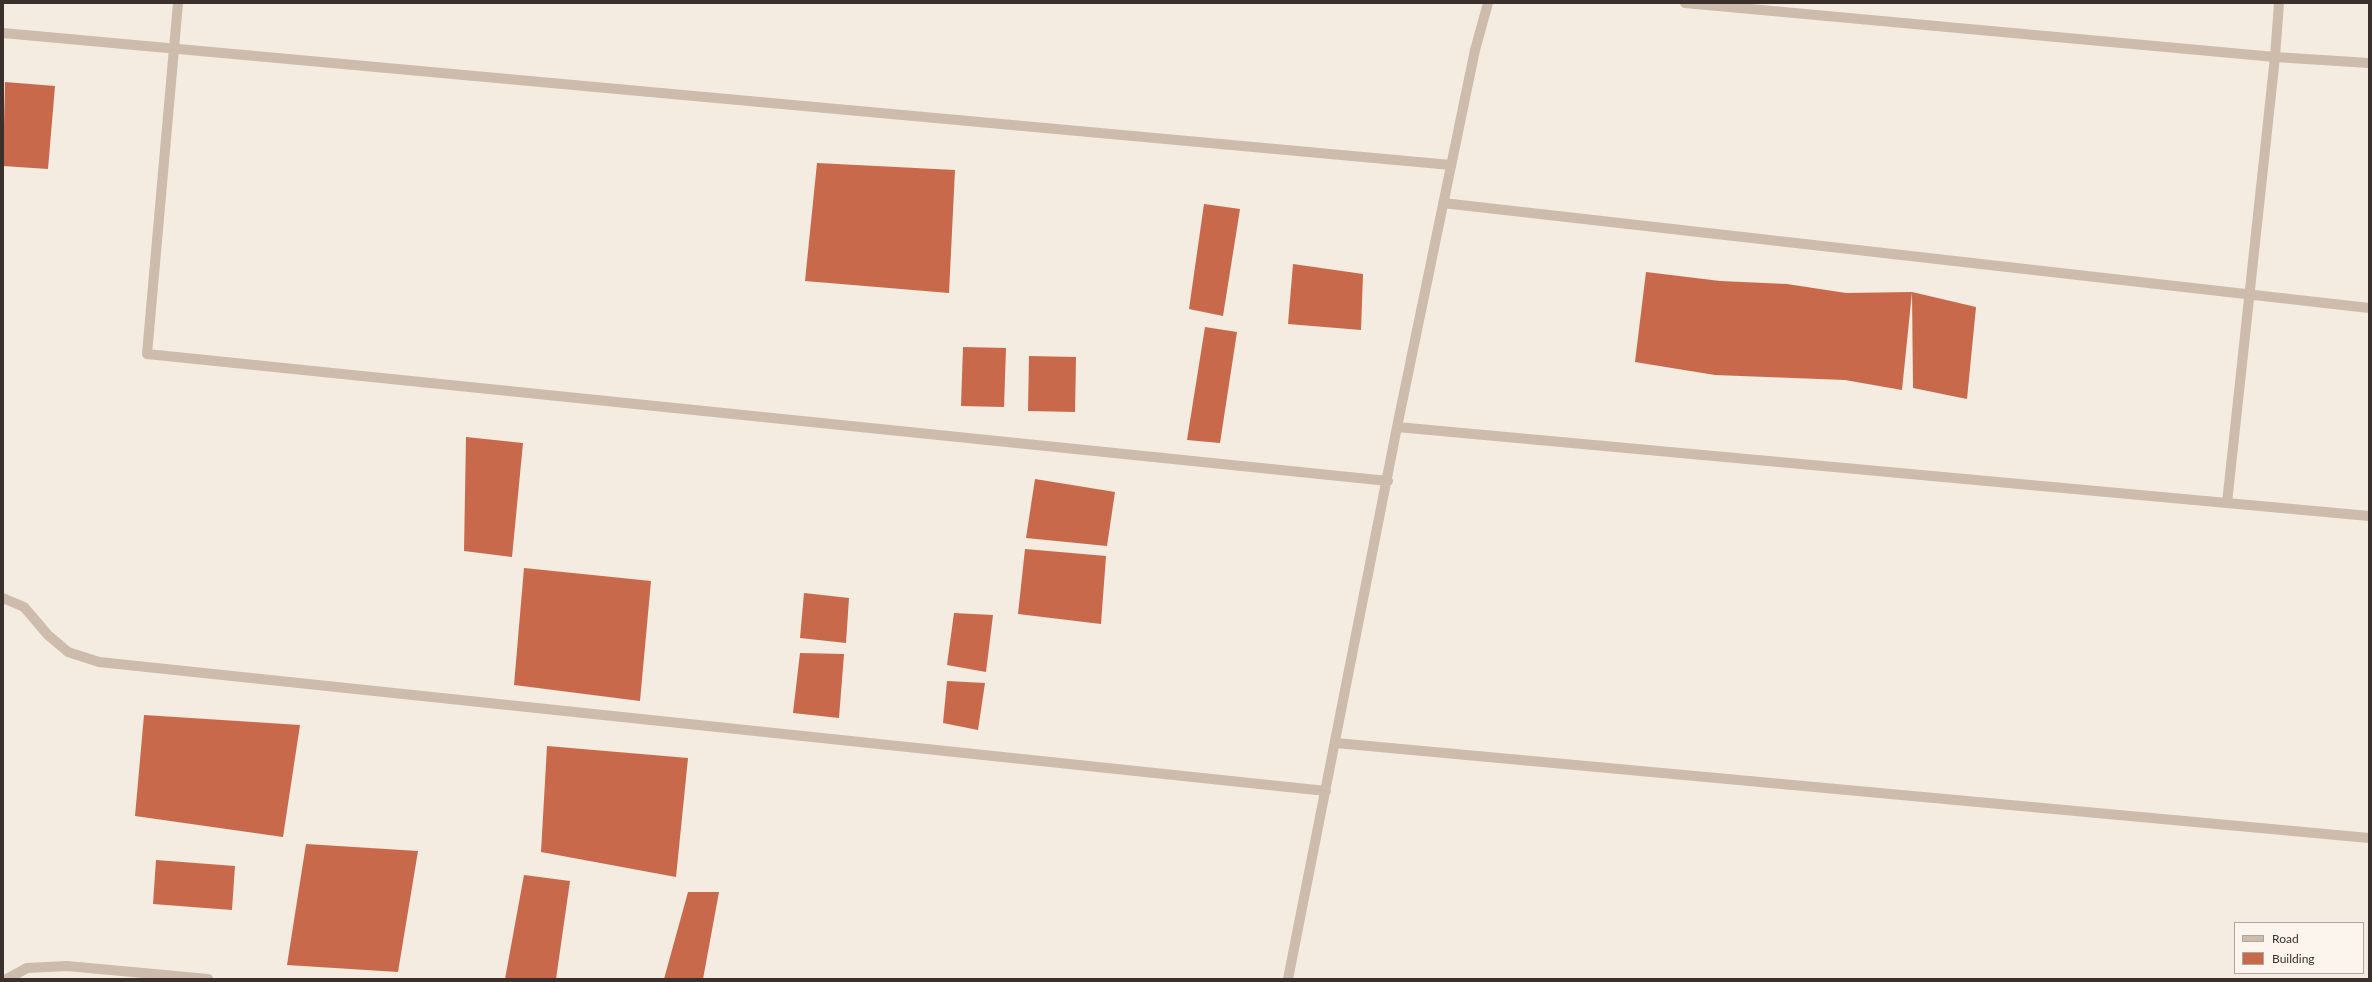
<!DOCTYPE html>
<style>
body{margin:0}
#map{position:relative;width:2372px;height:982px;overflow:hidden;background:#f4ebe1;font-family:Lato,sans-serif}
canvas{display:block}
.frame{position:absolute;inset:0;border:4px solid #3b302b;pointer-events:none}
.legend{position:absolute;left:2234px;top:922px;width:130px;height:52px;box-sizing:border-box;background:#fbf5ee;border:1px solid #aea6a0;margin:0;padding:5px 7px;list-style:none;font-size:12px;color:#3b302b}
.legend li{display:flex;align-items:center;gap:8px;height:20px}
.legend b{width:20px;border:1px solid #aea6a0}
</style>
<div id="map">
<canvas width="2372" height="982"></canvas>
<div class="frame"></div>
<ul class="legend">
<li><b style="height:5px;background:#cdbbac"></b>Road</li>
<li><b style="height:11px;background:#c8694b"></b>Building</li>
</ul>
</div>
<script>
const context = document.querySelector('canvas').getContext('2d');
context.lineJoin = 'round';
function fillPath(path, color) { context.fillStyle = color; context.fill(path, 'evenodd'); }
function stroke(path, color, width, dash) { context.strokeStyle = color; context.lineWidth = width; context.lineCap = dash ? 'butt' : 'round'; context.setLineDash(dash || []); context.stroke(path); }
const building = new Path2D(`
 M5,82L55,86L48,169L3,166Z
 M817,163L955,170L949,293L805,281Z
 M1204,204L1240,209L1223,316L1189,309Z
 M1293,264L1363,274L1361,330L1288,324Z
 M1646,272L1720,281L1787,284L1846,293L1912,292L1976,307L1967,399L1913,388L1912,292L1902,390L1845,380L1715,375L1635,362Z
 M1205,327L1237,332L1220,443L1187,440Z
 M963,347L1006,348L1004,407L961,406Z
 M1029,356L1076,357L1075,412L1028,411Z
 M466,437L523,443L512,557L464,551Z
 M1035,479L1115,492L1107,546L1026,538Z
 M1025,549L1106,556L1101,624L1018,614Z
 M524,568L651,581L640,701L514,685Z
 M804,593L849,598L846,643L800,638Z
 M954,613L993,615L986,672L947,665Z
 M800,653L844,654L839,718L793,713Z
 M947,681L985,683L978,730L943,723Z
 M144,715L300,725L283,837L135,816Z
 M547,746L688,758L676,877L541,852Z
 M306,844L418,851L398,972L287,965Z
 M156,860L235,866L232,910L153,904Z
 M524,875L570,881L556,979H505Z
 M688,892H719L703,979H664Z`);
const minor = new Path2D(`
 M178,3L147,354L1388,481
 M1685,3L2275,57L2369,63
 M3,33L1451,165
 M1443,203L2369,308
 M1397,427L2369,516
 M2227,503L2275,57L2279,3
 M3,598L24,607L48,635L68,652L99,662L1326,791
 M1336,743L2369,838
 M7,979L27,968L67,966L208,979
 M1288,979L1397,427L1475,50L1488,3`);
fillPath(building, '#c8694b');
stroke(minor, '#cdbbac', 10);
</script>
